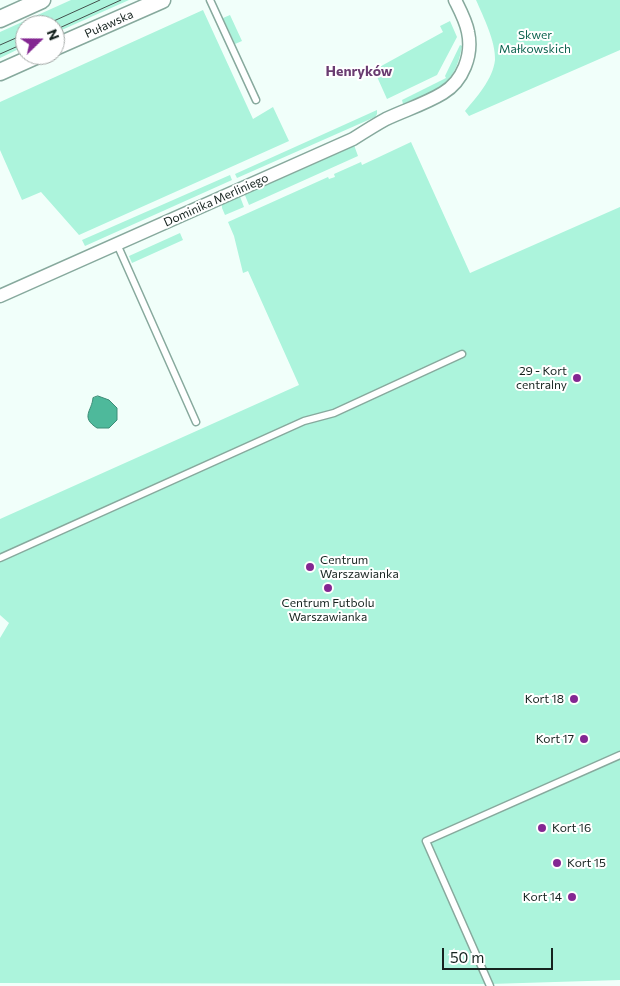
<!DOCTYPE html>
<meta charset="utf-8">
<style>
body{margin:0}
#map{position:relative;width:620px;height:986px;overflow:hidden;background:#f1fffa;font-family:Commissioner,sans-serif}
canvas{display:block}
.north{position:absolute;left:15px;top:15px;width:50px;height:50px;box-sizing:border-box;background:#fff;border:1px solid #a2a7a5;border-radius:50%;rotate:68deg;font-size:14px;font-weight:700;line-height:20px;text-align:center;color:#16231f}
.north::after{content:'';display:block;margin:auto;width:18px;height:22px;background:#842792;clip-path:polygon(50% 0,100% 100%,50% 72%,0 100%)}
.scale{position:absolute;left:442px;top:948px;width:111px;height:22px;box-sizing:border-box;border:2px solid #16231f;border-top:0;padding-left:6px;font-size:15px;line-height:18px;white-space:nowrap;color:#16231f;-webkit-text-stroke:4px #fff;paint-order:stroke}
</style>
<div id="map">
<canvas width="620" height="986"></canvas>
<div class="north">N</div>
<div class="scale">50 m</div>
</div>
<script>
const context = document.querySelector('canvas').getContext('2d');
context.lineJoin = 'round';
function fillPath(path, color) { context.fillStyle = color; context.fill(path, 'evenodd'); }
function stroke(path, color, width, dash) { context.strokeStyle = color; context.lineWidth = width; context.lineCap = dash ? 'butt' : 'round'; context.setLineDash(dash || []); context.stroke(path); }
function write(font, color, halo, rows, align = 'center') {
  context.font = font + ' Commissioner,sans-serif'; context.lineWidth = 4; context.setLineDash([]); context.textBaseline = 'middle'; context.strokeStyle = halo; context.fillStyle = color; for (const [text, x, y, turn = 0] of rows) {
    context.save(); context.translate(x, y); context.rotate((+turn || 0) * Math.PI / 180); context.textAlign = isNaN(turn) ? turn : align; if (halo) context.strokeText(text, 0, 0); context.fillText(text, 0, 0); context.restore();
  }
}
const green = new Path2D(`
 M71,0H129L55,33V25H25V46L0,58V32Z
 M476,0H620V50L469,116L465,111C476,98 493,79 495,60C496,42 483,16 476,0Z
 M203,10L253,119L273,107L289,141L79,235L41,192L22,200L0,150V102Z
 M230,15L242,41L235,44L223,18Z
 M450,21L457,37L437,75L387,99L374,70L443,32L440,26Z
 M460,45L462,46C455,87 437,89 403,104L402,100L446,78L445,76Z
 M377,110V114L375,117L237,178L235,174Z
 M411,142L470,273L620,207V980L490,984L0,983V638L9,623L0,615V519L299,385L248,271L243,273L234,236L228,222L328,177L329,179L335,177L334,174L361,162L362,165Z
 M354,145L358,156L249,205L244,193Z
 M230,175L232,180L85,246L82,240Z
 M239,194L244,207L225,215L222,208V203Z
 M180,233L183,240L132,263L129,256Z`);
const water = new Path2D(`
 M98,396L109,400L117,408V420L109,428H97C80,417 92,411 93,398Z`);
const service = new Path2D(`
 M210,0L256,100
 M117,244L196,422
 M0,558L304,421L334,413L462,354
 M490,986L426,841L620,755`);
const minor = new Path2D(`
 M0,296L353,139C364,132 375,125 386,119C405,110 425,104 443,93C463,81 473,55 468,32C466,21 460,10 455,0`);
const secondary = new Path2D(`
 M0,19L42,0
 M55,47L162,0
 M0,72L38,55`);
const tram = new Path2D(`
 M45,25L100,0
 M55,30L121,0
 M0,45L25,34
 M0,54L25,43`);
const markers = [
 [577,378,5,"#842792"],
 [310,567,5,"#842792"],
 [328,588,5,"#842792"],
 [574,699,5,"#842792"],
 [584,739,5,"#842792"],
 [542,828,5,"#842792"],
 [557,863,5,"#842792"],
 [572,897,5,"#842792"]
];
const streetNames = [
 ["Puławska",109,24,-24],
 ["Dominika Merliniego",216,200,-24]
];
const parkNames = [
 ["Skwer",535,35],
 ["Małkowskich",535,49]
];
const poiNames = [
 ["29 - Kort",567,371],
 ["centralny",567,385],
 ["Centrum",320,560,"left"],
 ["Warszawianka",320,574,"left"],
 ["Centrum Futbolu",328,603,"center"],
 ["Warszawianka",328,617,"center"],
 ["Kort 18",564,699],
 ["Kort 17",574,739],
 ["Kort 16",552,828,"left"],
 ["Kort 15",567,863,"left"],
 ["Kort 14",562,897]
];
const neighbourhoodNames = [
 ["Henryków",359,71]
];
fillPath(green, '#acf4dc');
fillPath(water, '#4eb99b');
stroke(water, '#3d8c76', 1);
stroke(service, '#87a99d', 9);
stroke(minor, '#87a99d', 15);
stroke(secondary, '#87a99d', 19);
stroke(service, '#fff', 6);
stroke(minor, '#fff', 12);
stroke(secondary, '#fff', 16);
stroke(tram, '#43504c', 1);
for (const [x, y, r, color] of markers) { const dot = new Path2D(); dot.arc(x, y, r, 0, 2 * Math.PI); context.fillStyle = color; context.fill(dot); stroke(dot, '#fff', 2); }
write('12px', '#16231f', '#fff', streetNames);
write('12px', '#0c634f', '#fff', parkNames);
write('12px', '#16231f', '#fff', poiNames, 'right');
write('bold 14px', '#6a3c71', '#fff', neighbourhoodNames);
</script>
